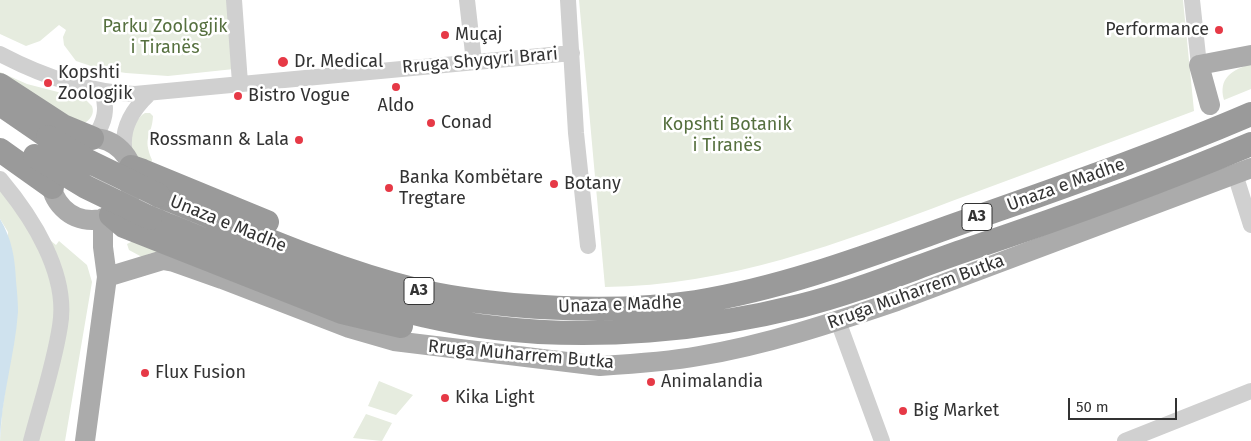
<!DOCTYPE html>
<meta charset="utf-8">
<style>
body{margin:0}
#map{position:relative;width:1251px;height:441px;overflow:hidden;background:#fff;font-family:"Fira Sans",sans-serif}
canvas{display:block}
.scale{position:absolute;left:1068px;top:398px;width:109px;height:22px;box-sizing:border-box;border:2px solid #333;border-top:0;padding-left:6px;font-size:15px;line-height:18px;white-space:nowrap;color:#333;-webkit-text-stroke:4px #fff;paint-order:stroke}
</style>
<div id="map">
<canvas width="1251" height="441"></canvas>
<div class="scale">50 m</div>
</div>
<script>
const context = document.querySelector('canvas').getContext('2d');
context.lineJoin = 'round';
function fillPath(path, color) { context.fillStyle = color; context.fill(path, 'evenodd'); }
function stroke(path, color, width, dash) { context.strokeStyle = color; context.lineWidth = width; context.lineCap = dash ? 'butt' : 'round'; context.setLineDash(dash || []); context.stroke(path); }
function write(font, color, halo, rows, align = 'center') {
  context.font = font + ' "Fira Sans",sans-serif'; context.lineWidth = 5; context.setLineDash([]); context.textBaseline = 'middle'; context.strokeStyle = halo; context.fillStyle = color; for (const [text, x, y, turn = 0] of rows) {
    context.save(); context.translate(x, y); context.rotate((+turn || 0) * Math.PI / 180); context.textAlign = isNaN(turn) ? turn : align; if (halo) context.strokeText(text, 0, 0); context.fillText(text, 0, 0); context.restore();
  }
}
const green = new Path2D(`
 M0,0H229L234,69L168,76L126,73L100,69L76,61L64,45L63,37L66,30L59,25L40,41L26,46L0,34Z
 M579,0H1183L1194,111C1114,141 1033,171 952,201C840,243 727,286 605,287Z
 M1251,64V89L1224,100C1218,78 1232,70 1251,64Z
 M0,72L27,84L85,99L92,106C95,114 90,120 83,124L0,78Z
 M145,113H150L153,116C152,137 142,136 152,160L151,163C148,162 143,161 139,159C124,150 132,120 145,113Z
 M0,184L29,223L56,245L59,241L87,265L92,282L65,441H0L2,412L6,384L8,232L0,219Z
 M135,240L161,252L151,253L142,257L129,250L127,244Z
 M379,381L413,395L396,415L368,406Z
 M366,414L392,423L382,441L353,438Z`);
const water = new Path2D(`
 M0,219C12,239 15,258 16,281C17,291 18,302 18,312C15,355 1,397 0,441Z`);
const minor = new Path2D(`
 M234,0L240,83
 M467,0L474,62
 M568,0L576,133L588,246
 M1192,0L1199,65
 M0,54C42,76 88,92 135,94L572,53
 M94,138C105,122 108,109 102,91
 M125,154C120,129 132,110 149,94
 M1235,174L1251,225
 M0,179C32,217 69,274 60,326C54,365 41,403 31,441
 M838,321L882,441
 M1125,441L1251,391`);
const major = new Path2D(`
 M1210,105L1199,65L1251,55
 M51 179a41 41 0 1 1 82 0a41 41 0 1 1-82 0Z
 M107,277L163,260L174,262L222,279L349,328L394,341L600,366C633,364 666,362 699,356C766,345 832,323 897,301L1251,168
 M85,441L107,277L103,247V218`);
const highway = new Path2D(`
 M0,85L63,126L92,138
 M6,108L48,137
 M0,150L52,187
 M131,167L143,171L267,222
 M158,195C243,229 327,268 416,290C448,298 481,302 513,305C574,310 636,311 696,302C789,287 878,252 966,221C1062,187 1158,154 1251,114
 M111,215L124,226L342,312L401,326
 M150,218C262,263 375,314 496,328C594,340 704,330 800,306C857,292 913,268 969,249C1064,217 1159,183 1251,144`);
const highwayBridge = new Path2D(`
 M48,137L88,161L158,195
 M35,156L86,187L150,218`);
const markers = [
 [1219,30,5,"#e63946"],
 [445,35,5,"#e63946"],
 [283,62,6,"#e63946"],
 [48,83,5,"#e63946"],
 [396,87,5,"#e63946"],
 [238,96,5,"#e63946"],
 [431,123,5,"#e63946"],
 [299,140,5,"#e63946"],
 [554,184,5,"#e63946"],
 [389,188,5,"#e63946"],
 [145,373,5,"#e63946"],
 [651,382,5,"#e63946"],
 [445,398,5,"#e63946"],
 [903,411,5,"#e63946"]
];
const shields = [
 [977,217,30],
 [419,291,30]
];
const shieldNames = [
 ["A3",977,217],
 ["A3",419,291]
];
const parkNames = [
 ["Parku Zoologjik",165,27],
 ["i Tiranës",165,48],
 ["Kopshti Botanik",727,125],
 ["i Tiranës",727,146]
];
const poiNames = [
 ["Performance",1209,30,"right"],
 ["Muçaj",455,35],
 ["Dr. Medical",294,62],
 ["Kopshti",58,73],
 ["Zoologjik",58,94],
 ["Bistro Vogue",248,96],
 ["Aldo",396,106,"center"],
 ["Conad",441,123],
 ["Rossmann & Lala",289,140,"right"],
 ["Banka Kombëtare",399,178],
 ["Tregtare",399,199],
 ["Botany",564,184],
 ["Flux Fusion",155,373],
 ["Animalandia",661,382],
 ["Kika Light",455,398],
 ["Big Market",913,411]
];
const streetNames = [
 ["Rruga Shyqyri Brari",480,61,-5],
 ["Unaza e Madhe",1066,185,-20],
 ["Unaza e Madhe",228,224,22],
 ["Rruga Muharrem Butka",916,292,-20],
 ["Unaza e Madhe",620,305,-2],
 ["Rruga Muharrem Butka",521,355,5]
];
fillPath(green, '#e6ecdf');
fillPath(water, '#cfe2ee');
stroke(minor, '#d0d0d0', 16);
stroke(major, '#ababab', 20);
stroke(highway, '#9a9a9a', 24);
stroke(highwayBridge, '#9a9a9a', 24);
for (const [x, y, r, color] of markers) { const dot = new Path2D(); dot.arc(x, y, r, 0, 2 * Math.PI); context.fillStyle = color; context.fill(dot); stroke(dot, '#fff', 2); }
for (const [x, y, w] of shields) { const box = new Path2D(); box.roundRect(x - w / 2, y - 13.5, w, 27, 4); context.fillStyle = '#fff'; context.fill(box); stroke(box, '#333', 1); }
write('bold 16px', '#333', null, shieldNames);
write('18px', '#56703f', '#fff', parkNames);
write('18px', '#333', '#fff', poiNames, 'left');
write('18px', '#333', '#fff', streetNames);
</script>
